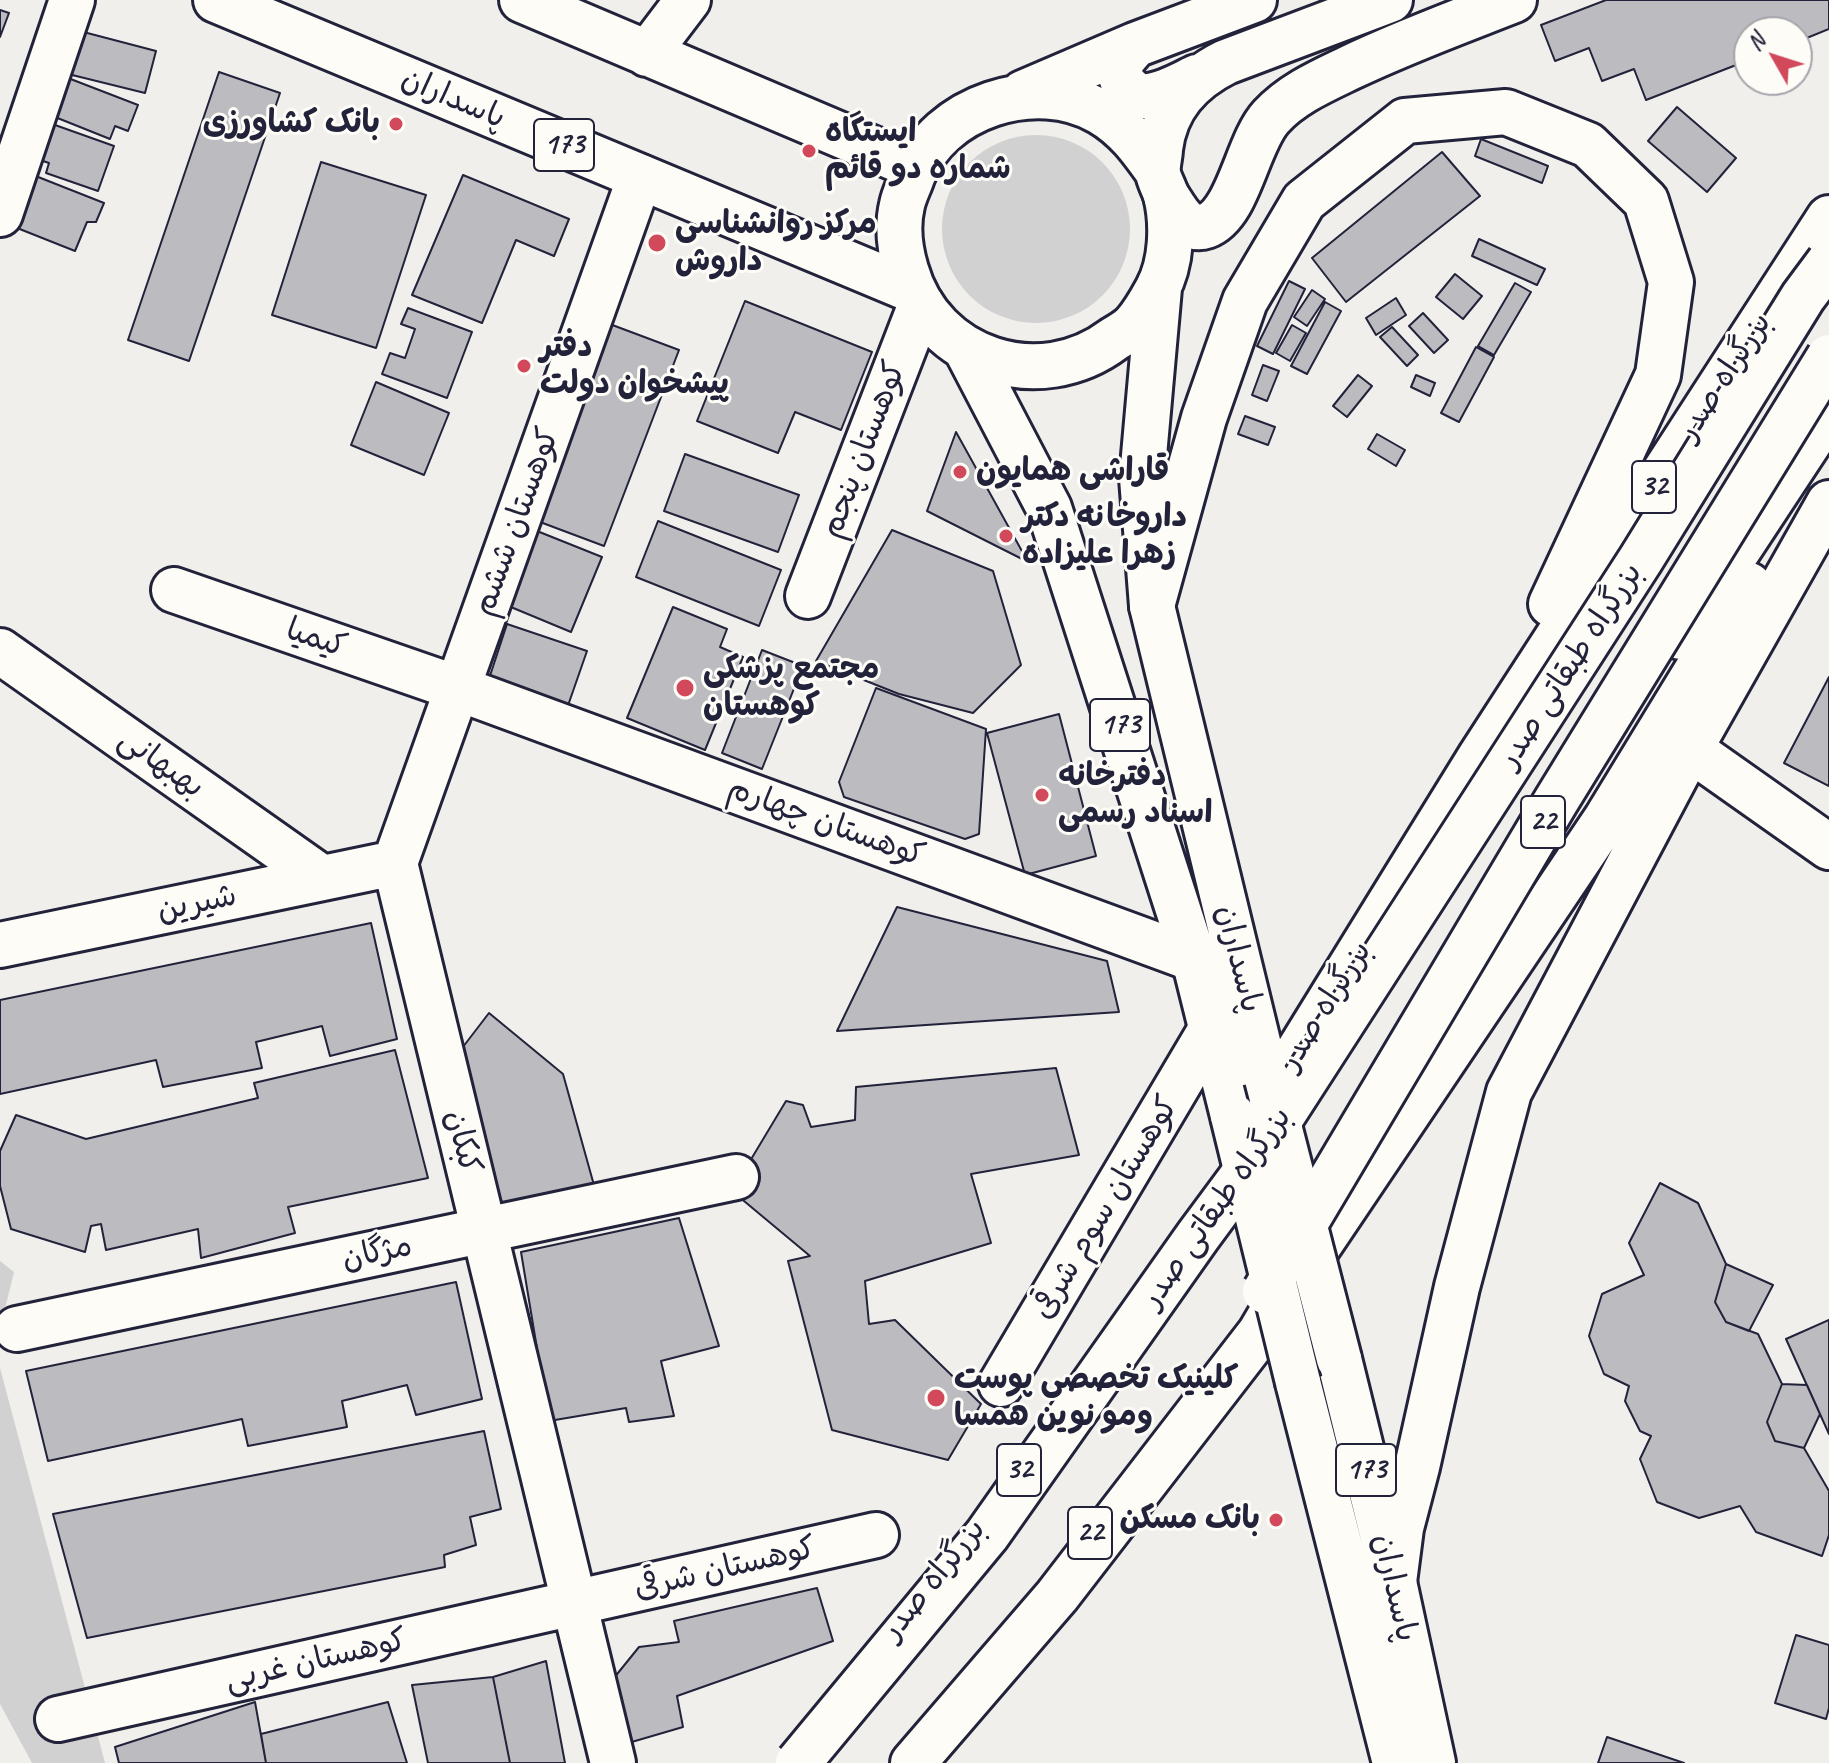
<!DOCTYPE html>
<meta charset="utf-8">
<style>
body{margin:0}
#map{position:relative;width:1829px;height:1763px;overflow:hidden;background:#f0efec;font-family:Caveat,sans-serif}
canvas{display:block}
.north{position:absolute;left:1733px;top:16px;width:80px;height:80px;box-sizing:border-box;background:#fdfcf7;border:2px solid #a5a5ac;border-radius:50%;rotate:309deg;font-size:22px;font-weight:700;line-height:32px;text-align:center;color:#22223b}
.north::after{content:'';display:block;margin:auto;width:28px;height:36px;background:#d1495b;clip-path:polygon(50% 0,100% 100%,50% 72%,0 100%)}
</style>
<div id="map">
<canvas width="1829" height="1763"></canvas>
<div class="north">N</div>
</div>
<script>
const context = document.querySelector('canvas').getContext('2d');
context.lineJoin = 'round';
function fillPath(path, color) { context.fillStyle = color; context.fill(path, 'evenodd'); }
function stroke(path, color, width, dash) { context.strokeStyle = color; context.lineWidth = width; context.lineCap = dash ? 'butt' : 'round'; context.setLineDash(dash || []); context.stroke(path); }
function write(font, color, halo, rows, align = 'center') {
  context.font = font + ' Caveat,"Playpen Sans Arabic",sans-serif'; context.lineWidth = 6; context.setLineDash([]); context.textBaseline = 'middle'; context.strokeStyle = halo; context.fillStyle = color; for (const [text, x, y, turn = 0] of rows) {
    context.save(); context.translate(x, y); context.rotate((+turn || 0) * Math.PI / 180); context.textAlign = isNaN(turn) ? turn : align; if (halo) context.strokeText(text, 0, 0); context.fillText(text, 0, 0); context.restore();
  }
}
const green = new Path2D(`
 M942 229a94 94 0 1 1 188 0a94 94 0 1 1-188 0Z
 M0,1261L14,1272L0,1329Z
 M0,1368L105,1763H32L0,1704Z`);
const building = new Path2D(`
 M1606,0H1829V29L1797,42V32H1749V60L1646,100L1634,69L1602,81L1589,48L1555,61L1541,25Z
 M0,10L9,13L0,37Z
 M72,29L156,51L145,93L60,72Z
 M219,72L280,93L189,361L128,340Z
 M55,73L138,105L128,131L115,126L110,139L40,111Z
 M1677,107L1736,158L1707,192L1648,141Z
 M41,120L114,146L98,191L46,173L49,163L28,156Z
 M1481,139L1548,166L1542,183L1475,156Z
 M1442,152L1480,196L1346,302L1312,258Z
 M321,162L426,195L376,348L272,315Z
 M23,171L104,203L96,222H87L75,251L2,222Z
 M463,175L569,219L554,256L516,240L482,323L412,295Z
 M1479,239L1545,269L1537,285L1472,256Z
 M1455,274L1482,296L1463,319L1436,297Z
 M1289,281L1305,289L1273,354L1257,346Z
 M1515,283L1531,292L1494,355L1478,346Z
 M1312,290L1325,299L1307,326L1294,317Z
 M1396,298L1406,315L1376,335L1366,318Z
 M745,301L872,352L841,430L795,412L778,453L697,421Z
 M1325,302L1341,311L1307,374L1291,366Z
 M408,308L472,332L447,398L382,374L390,353L405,358L415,329L401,324Z
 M1423,313L1448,340L1434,353L1409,326Z
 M607,323L679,350L604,546L532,519Z
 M1292,325L1306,333L1290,361L1276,353Z
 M1392,327L1418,355L1407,366L1380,337Z
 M1476,347L1494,357L1459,422L1441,413Z
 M1263,365L1279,371L1267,401L1252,395Z
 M1358,375L1372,386L1347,417L1333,406Z
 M1416,375L1435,383L1430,396L1411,387Z
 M376,382L449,413L424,475L351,445Z
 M1245,416L1275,427L1268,445L1238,434Z
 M956,432L1028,562L927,511Z
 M1377,434L1405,450L1396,466L1368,449Z
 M685,454L799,495L778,552L664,511Z
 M658,521L781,570L759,626L636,577Z
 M892,530L993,571L1021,665L973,713L899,694L816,661Z
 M537,531L602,557L571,632L506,605Z
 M673,607L727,629L720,647L743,657L705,750L627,718Z
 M507,624L587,651L564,717L485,691Z
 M762,650L803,666L762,769L722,753Z
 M1829,677V786L1784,763Z
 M876,688L986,729L979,834L965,839L844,797L839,782Z
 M1059,714L1096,856L1025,875L987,733Z
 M897,907L1107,961L1119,1012L837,1031Z
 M371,923L397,1039L330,1056L322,1026L256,1042L262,1068L163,1087L156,1060L0,1094V1000Z
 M489,1013L563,1074L597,1196L496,1216L456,1056Z
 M395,1050L428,1178L288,1207L295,1233L201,1258L198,1229L106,1250L101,1224L91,1226L85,1252L11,1229L0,1186V1151L16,1115L86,1139L258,1098L254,1083Z
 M1056,1068L1079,1155L971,1174L991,1243L865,1281L869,1324L895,1320L981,1404L948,1460L832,1430L788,1261L810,1256L732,1191L786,1101L803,1105L811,1127L855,1120L856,1087Z
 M1660,1183L1698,1203L1726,1264L1715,1302L1726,1322L1758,1334L1782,1384L1767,1422L1775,1441L1804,1448L1829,1491V1535L1822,1556L1756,1532L1740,1506L1699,1518L1657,1502L1640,1459L1651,1436L1640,1431L1625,1401L1629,1386L1604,1374L1589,1336L1602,1294L1644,1275L1629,1243Z
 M679,1218L719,1346L661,1361L674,1416L629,1422L626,1408L549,1421L521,1252Z
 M1726,1264L1773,1285L1749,1331L1726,1322L1715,1302Z
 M456,1282L482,1399L416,1415L407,1385L342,1401L347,1427L248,1446L242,1419L48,1461L26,1371Z
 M1829,1320V1434L1786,1339Z
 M1782,1384L1807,1385L1820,1414L1804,1448L1775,1441L1767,1422Z
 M484,1431L501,1509L470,1517L476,1545L444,1555L445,1567L87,1638L53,1514Z
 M817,1588L833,1641L677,1696L683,1727L618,1746L605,1689L639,1647L679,1642L674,1621Z
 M1796,1635L1829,1645V1708L1826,1719L1775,1703Z
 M546,1661L565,1763H510L493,1677Z
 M493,1677L510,1763H428L412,1685Z
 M255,1702L266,1763H119L115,1747Z
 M388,1702L407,1763H266L261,1734Z
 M1607,1737L1684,1763H1598Z`);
const minor = new Path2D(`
 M522,0L916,167
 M647,54L688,0
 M1166,195C1175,208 1186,233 1206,226C1239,214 1247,143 1271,117C1292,94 1322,81 1349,68C1403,42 1458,22 1514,0
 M0,214L72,0
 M174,590L457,688L1194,959
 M808,596L921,304
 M0,651L322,878
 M1690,749L1829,847
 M0,945L395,863
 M17,1329L736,1177
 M1001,1384L1210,1031
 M58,1719L876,1535
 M613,1763L395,863L640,177`);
const major = new Path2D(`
 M216,0L912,290
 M1135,45C1131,50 1125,56 1122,61C1114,78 1131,98 1148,96C1166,94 1182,84 1197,77
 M1023,93L1135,45L1254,0
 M1158,172C1141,148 1126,127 1100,112C1036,75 938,106 912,177C909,186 904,195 902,205C897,226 900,250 906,270C932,361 1040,395 1114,339C1121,335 1129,330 1134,325C1143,315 1151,301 1157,290C1172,263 1173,224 1166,195C1164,188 1159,180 1158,173C1157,165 1160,156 1160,149C1165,107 1190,80 1226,62L1390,0
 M1159,288L1142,478L1152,606L1267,1079
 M966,349L1049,508L1194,959L1233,1116
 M1339,1359L1394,1582L1433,1763
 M1298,1382L1395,1763`);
const highway = new Path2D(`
 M1152,606L1204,418L1245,301L1304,201L1405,121L1506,112L1588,145L1646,201L1671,282L1658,375L1551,604
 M1681,637L1829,412
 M1280,1081L1480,757L1829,218
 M1295,1281L1606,819L1749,585
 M1394,1582L1401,1528L1417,1467L1457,1287L1509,1092L1690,749L1829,503
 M913,1763L1057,1596L1260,1333L1293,1277`);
const majorBridge = new Path2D(`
 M1267,1079L1339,1359
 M1233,1116L1298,1382`);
const highwayBridge = new Path2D(`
 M1265,1291L1556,801L1829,357
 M798,1763L987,1535L1198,1236L1249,1167L1641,559L1803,297L1829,262`);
const markers = [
 [396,124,8,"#d1495b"],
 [809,151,8,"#d1495b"],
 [657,243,10,"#d1495b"],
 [524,366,8,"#d1495b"],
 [960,472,8,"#d1495b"],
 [1006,536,8,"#d1495b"],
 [685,688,10,"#d1495b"],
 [1042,795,8,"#d1495b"],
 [936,1398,10,"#d1495b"],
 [1276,1520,8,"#d1495b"]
];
const shields = [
 [564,145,60],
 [1654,487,44],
 [1120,725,60],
 [1543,822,44],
 [1019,1470,44],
 [1366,1470,60],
 [1090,1533,44]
];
const shieldNames = [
 ["173",564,145],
 ["32",1654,487],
 ["173",1120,725],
 ["22",1543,822],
 ["32",1019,1470],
 ["173",1366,1470],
 ["22",1090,1533]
];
const streetNames = [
 ["پاسداران",453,99,23],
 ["بزرگراه صدر",1725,377,-57],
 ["کوهستان پنجم",864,450,-69],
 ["کوهستان ششم",517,522,-70],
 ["کیمیا",316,639,19],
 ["بزرگراه طبقاتی صدر",1571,666,-57],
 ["بهبهانی",161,764,35],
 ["کوهستان چهارم",826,823,20],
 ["شیرین",197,904,-12],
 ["پاسداران",1238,959,76],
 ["بزرگراه صدر",1326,1006,-58],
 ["کبکان",462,1142,76],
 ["کوهستان سوم شرقی",1106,1208,-59],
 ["بزرگراه طبقاتی صدر",1217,1208,-55],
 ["مژگان",377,1253,-12],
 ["کوهستان شرقی",725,1569,-13],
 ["بزرگراه صدر",934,1580,-51],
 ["پاسداران",1394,1588,77],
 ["کوهستان غربی",316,1661,-13]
];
const poiNames = [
 ["بانک کشاورزی",380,124,"right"],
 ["ایستگاه",825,133],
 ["شماره دو قائم",825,170],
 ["مرکز روانشناسی",675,225],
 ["داروش",675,262],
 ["دفتر",540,348],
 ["پیشخوان دولت",540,385],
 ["قاراشی همایون",976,472],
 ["داروخانه دکتر",1022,518],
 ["زهرا علیزاده",1022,555],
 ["مجتمع پزشکی",703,670],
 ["کوهستان",703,707],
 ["دفترخانه",1058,777],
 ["اسناد رسمی",1058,814],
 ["کلینیک تخصصی پوست",954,1380],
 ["ومو نوین همسا",954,1417],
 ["بانک مسکن",1260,1520,"right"]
];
fillPath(green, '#d2d1d1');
fillPath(building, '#bcbcc0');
stroke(building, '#22223b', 2);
stroke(minor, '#22223b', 50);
stroke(major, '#22223b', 50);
stroke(highway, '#22223b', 50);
stroke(minor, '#fdfcf7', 44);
stroke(major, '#fdfcf7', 44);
stroke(highway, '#fdfcf7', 44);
stroke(majorBridge, '#22223b', 50, []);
stroke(highwayBridge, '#22223b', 50, []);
stroke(majorBridge, '#fdfcf7', 44);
stroke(highwayBridge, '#fdfcf7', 44);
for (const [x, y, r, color] of markers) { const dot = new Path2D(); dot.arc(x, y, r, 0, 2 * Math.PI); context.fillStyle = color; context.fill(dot); stroke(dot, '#fdfcf7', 3); }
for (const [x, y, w] of shields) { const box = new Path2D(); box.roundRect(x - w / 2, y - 26, w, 52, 6); context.fillStyle = '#fdfcf7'; context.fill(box); stroke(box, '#22223b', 2); }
write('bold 30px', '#22223b', null, shieldNames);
write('32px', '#22223b', '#fdfcf7', streetNames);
write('bold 32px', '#22223b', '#fdfcf7', poiNames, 'left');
</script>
